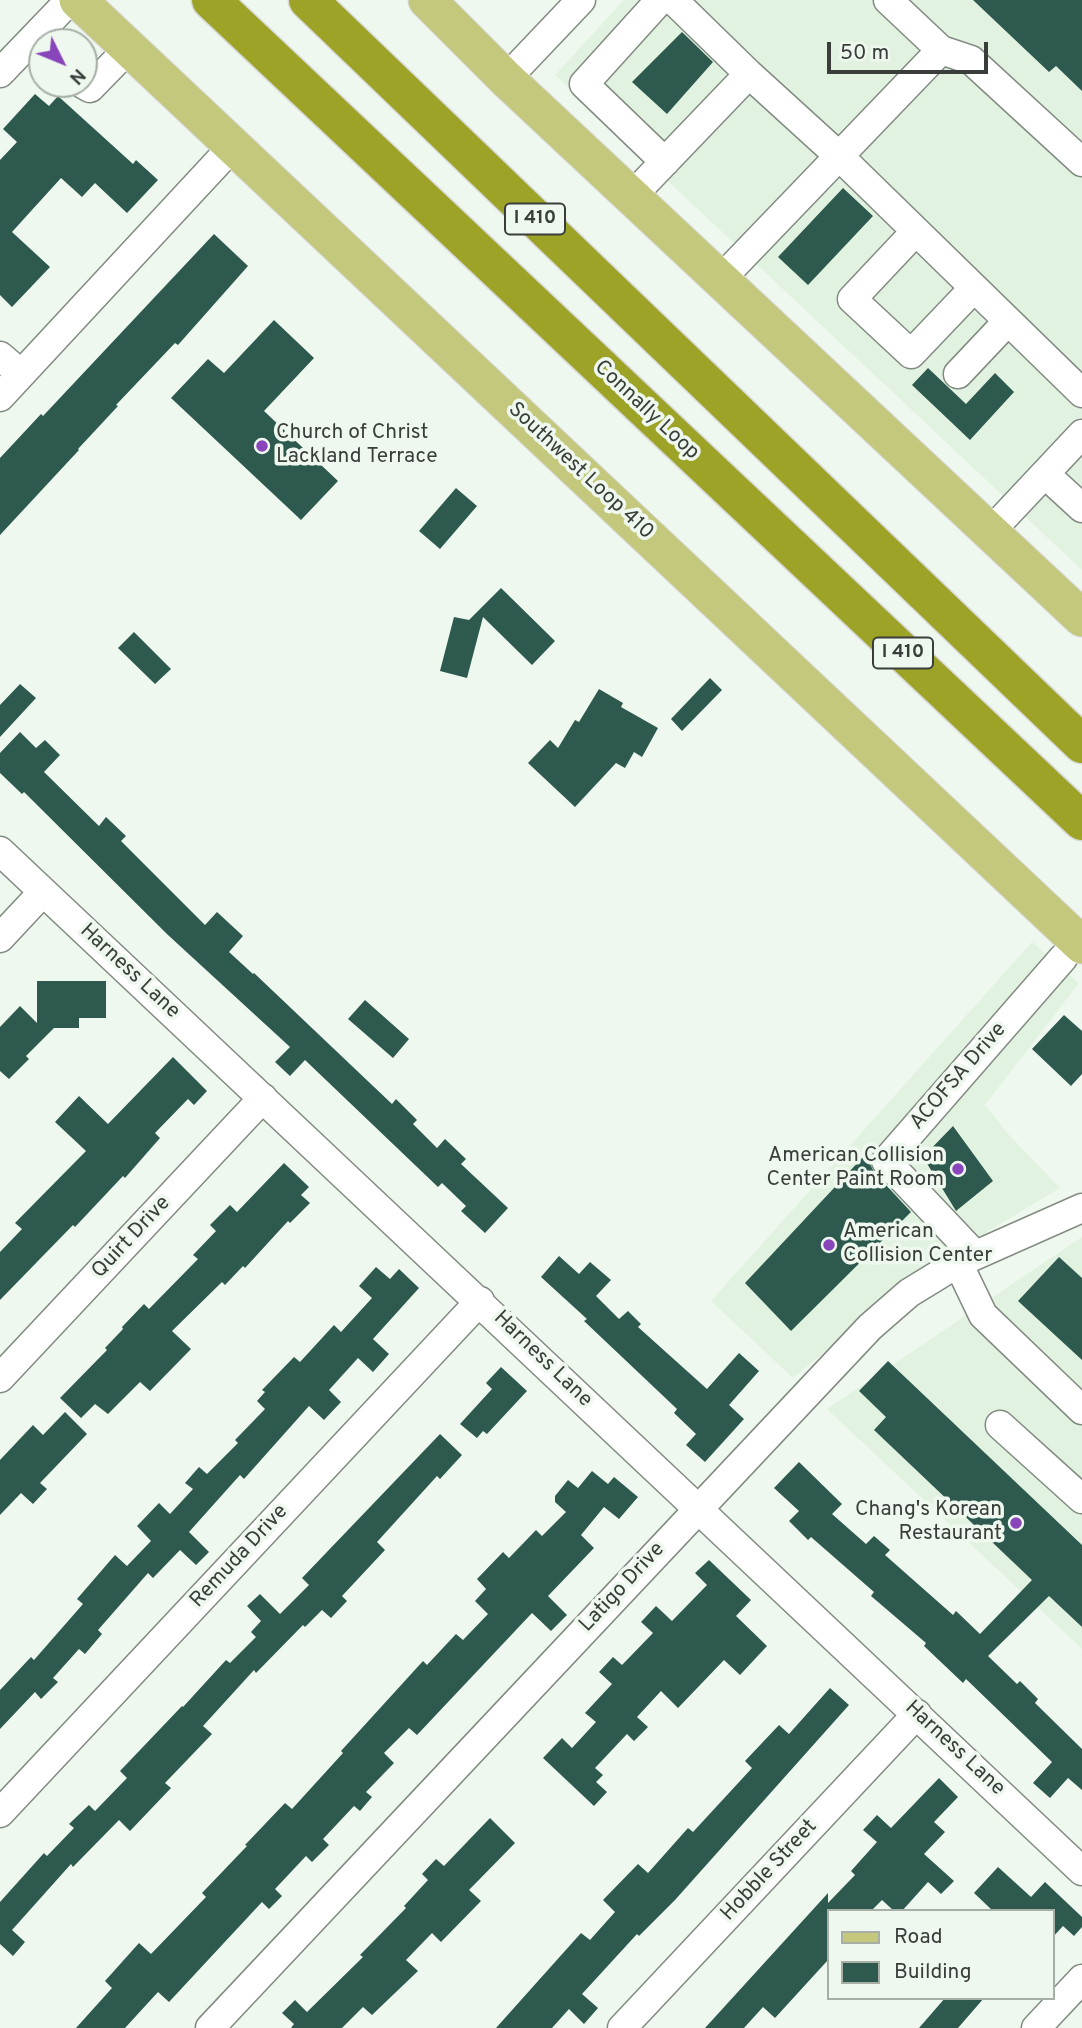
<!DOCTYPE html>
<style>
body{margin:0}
#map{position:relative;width:1082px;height:2028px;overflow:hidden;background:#eef8ee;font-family:Overpass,sans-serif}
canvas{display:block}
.legend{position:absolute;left:827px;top:1909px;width:228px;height:91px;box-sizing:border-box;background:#eef8ee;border:2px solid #a6aea6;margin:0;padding:9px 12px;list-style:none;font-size:21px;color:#3a3e3a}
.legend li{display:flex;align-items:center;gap:14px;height:35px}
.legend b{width:35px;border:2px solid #a6aea6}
.north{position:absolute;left:28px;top:28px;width:70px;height:70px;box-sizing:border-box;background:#eef8ee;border:2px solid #a6aea6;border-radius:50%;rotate:133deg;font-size:19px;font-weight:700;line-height:28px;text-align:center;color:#3a3e3a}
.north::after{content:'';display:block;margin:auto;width:24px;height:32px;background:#8946bb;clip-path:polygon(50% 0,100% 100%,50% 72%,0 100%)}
.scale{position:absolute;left:827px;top:42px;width:161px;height:32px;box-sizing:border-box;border:4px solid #3a3e3a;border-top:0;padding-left:9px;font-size:21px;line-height:24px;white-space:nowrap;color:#3a3e3a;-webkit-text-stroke:5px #eef8ee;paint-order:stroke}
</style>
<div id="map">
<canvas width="1082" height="2028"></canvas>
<ul class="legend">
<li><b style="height:9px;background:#c4c87d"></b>Road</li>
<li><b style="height:19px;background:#2e594f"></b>Building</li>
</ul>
<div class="north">N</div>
<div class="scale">50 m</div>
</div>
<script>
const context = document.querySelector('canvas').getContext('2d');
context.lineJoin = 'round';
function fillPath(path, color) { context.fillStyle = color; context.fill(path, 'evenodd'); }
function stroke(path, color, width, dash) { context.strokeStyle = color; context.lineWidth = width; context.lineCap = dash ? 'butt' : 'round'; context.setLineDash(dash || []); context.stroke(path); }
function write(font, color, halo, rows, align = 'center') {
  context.font = font + ' Overpass,sans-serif'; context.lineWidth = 7; context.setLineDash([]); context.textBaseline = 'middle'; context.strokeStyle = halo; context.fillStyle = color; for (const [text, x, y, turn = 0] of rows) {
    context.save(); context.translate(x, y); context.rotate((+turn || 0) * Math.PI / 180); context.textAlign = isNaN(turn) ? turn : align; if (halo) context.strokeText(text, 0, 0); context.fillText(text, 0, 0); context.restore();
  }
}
const built = new Path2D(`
 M624,0H1082V570L555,75Z
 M1032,942L1079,983L985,1105L1009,1135L1060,1188L922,1271L793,1378L711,1301Z
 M1082,1237V1649L827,1409Z`);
const building = new Path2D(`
 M973,0H1082V91L1056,66L1049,72Z
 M682,32L713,62L667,114L632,82Z
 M35,94L49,106L58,96L133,164L136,160L158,180L127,213L95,183L82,197L61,178L12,232L50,267L12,307L0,295V160L17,142L3,129Z
 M843,188L873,216L808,285L778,257Z
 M214,234L248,266L178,345L175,343L116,405L118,406L78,449L79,450L0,535V458L41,414L43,416Z
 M274,320L314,358L264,411L338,481L301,520L171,398L208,359L224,373Z
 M928,368L966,404L995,373L1014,392L970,440L912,385Z
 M456,488L477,506L440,549L419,531Z
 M501,588L555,641L532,665L483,617L467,678L440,671L454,617L469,620Z
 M134,632L171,669L155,684L118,648Z
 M710,678L722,690L682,731L671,719Z
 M20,684L36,698L0,737V705Z
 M599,689L623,703L621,707L658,728L642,757L634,752L625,768L616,763L575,807L528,763L550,740L558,748L575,720L579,722Z
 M20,732L36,748L45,740L60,755L44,772L99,826L106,817L126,836L121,841L205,925L217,912L243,936L229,952L253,974L254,973L392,1104L396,1099L417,1120L413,1124L437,1148L445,1139L466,1159L461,1164L508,1208L485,1233L461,1211L466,1206L442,1183L438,1187L305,1060L290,1076L275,1062L290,1047L168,935L24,792L22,794L0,773V753Z
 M37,981H106V1018H79V1028H54L26,1056L29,1059L9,1079L0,1071V1027L20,1006L37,1023Z
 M365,1000L409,1039L393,1058L348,1019Z
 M1064,1015L1082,1031V1074L1071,1086L1032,1049Z
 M173,1057L207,1091L194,1105L188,1099L155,1133L160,1138L125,1178L123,1176L75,1227L73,1225L0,1300V1252L22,1229L15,1223L86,1151L55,1122L79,1096L108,1124Z
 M953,1126L993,1181L956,1211L923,1157Z
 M863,1157L870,1164L874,1172L911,1212L791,1331L745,1283Z
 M284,1163L309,1187L301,1195L310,1203L290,1223L288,1221L245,1268L243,1266L225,1285L222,1282L172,1331L191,1349L150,1391L140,1382L108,1414L95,1404L81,1418L60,1398L107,1350L105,1348L123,1329L122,1327L144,1304L149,1309L198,1259L193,1255L216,1231L210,1225L230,1205L237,1212Z
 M559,1256L579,1274L590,1262L611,1280L596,1296L619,1319L628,1311L641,1324L638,1327L707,1389L739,1353L759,1371L729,1405L744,1419L705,1462L686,1445L696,1434L674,1413L677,1409L584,1321L587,1319L541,1277Z
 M1059,1257L1082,1278V1360L1018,1301Z
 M376,1267L390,1279L399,1269L419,1288L373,1339L389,1354L373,1372L358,1358L329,1390L341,1402L324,1420L309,1406L244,1479L240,1475L189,1532L209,1552L196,1565L180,1550L153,1578L148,1573L98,1630L102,1634L85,1654L79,1649L53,1678L58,1682L41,1699L35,1692L0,1729V1690L31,1657L34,1660L83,1604L77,1599L115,1555L127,1566L151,1541L137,1526L159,1503L170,1514L193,1489L185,1483L199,1467L207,1474L238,1443L235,1440L265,1409L257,1401L265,1392L262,1390L294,1357L300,1362L334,1325L341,1332L372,1298L359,1286Z
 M888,1361L1082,1545V1627L1049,1596L988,1656L1017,1684L1020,1681L1038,1699L1035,1703L1082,1749V1790L1068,1778L1050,1798L1033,1783L1052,1762L966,1679L963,1683L924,1646L926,1643L871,1596L874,1592L811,1537L808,1540L789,1521L799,1511L774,1488L799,1462L842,1504L832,1514L866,1544L874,1536L890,1550L885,1555L953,1615L956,1611L980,1634L1032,1580L874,1430L886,1417L859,1391Z
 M501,1367L527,1391L487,1434L483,1431L477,1438L460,1424L492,1389L486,1383Z
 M65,1412L87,1434L40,1483L47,1489L33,1504L21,1493L0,1515V1460L33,1425L43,1435Z
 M440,1434L462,1455L440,1479L437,1476L377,1542L385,1550L342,1596L347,1601L331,1618L322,1610L305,1627L303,1625L256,1673L254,1670L203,1726L212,1734L165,1783L171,1788L130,1831L119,1820L73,1867L71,1864L12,1930L25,1942L13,1956L0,1944V1902L44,1853L47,1856L74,1828L69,1824L89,1805L95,1811L127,1778L120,1771L182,1706L183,1707L226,1660L230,1663L256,1637L251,1632L261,1621L247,1606L260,1594L280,1614L309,1585L302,1578Z
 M592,1471L608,1484L614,1477L638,1497L619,1519L604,1507L581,1535L594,1548L548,1596L567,1615L551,1631L532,1613L417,1735L409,1728L384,1753L394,1763L366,1792L372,1797L360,1811L354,1806L323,1839L329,1845L312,1862L306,1856L275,1889L282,1896L269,1909L262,1902L169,2002L158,1992L125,2028H76L112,1988L105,1981L139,1943L151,1954L206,1897L202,1893L247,1846L245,1845L285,1803L292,1809L343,1753L341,1751L423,1661L427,1665L456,1634L463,1640L488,1614L475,1601L486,1589L477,1579L503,1552L509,1558L536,1530L542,1536L566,1512L555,1502V1496L568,1480L578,1488Z
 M709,1560L751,1600L736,1616L767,1646L740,1675L724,1660L678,1708L661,1691L637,1717L648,1727L634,1741L627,1734L595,1768L603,1775L596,1782L607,1792L594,1806L543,1758L562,1738L572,1748L596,1722L585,1713L612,1684L599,1672L613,1657L622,1665L653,1633L641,1622L656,1606L672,1621L707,1585L695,1573Z
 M830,1688L849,1705L675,1900L639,1936L637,1934L582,1994L598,2008L584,2024L569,2009L552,2028H496L581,1933L590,1940L615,1912L603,1900L638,1864L648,1873L688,1828L693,1832L752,1768L745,1761L779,1725L789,1734Z
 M939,1778L958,1797L934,1822L945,1832L924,1854L954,1881L941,1894L928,1882L902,1911H894L882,1900L871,1911H828V1960L775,2018L763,2007L744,2028H705L828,1893V1903L855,1875L851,1871L877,1842L863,1830L877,1815L891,1828Z
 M490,1818L515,1843L469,1890L481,1901L441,1942L432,1933L406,1960L418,1971L372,2015L363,2007L342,2028H291L294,2024L282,2013L295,2000L307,2012L363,1957L360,1955L406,1908L404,1906L428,1880L422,1874L436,1859L444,1866Z
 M998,1867L1031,1897L1045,1882L1082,1917V1927L1074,1936L1063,1926L1052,1938V1911H993L974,1893Z
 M945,1998H984L958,2028H919Z`);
const minor = new Path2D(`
 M660,0L584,84L665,162
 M673,0L749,74L839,156L1082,393
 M888,0L941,50L971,60L1082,162
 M0,73L70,0
 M506,79L581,0
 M83,84L90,88L129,48
 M631,197L749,74
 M916,231L852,299L911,354L974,288
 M720,280L941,50
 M0,356L21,374
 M958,374L1008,321
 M0,397L233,146
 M1045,474L1082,508
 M990,532L1082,434
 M0,851L1082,1871
 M0,938L43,892
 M975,1255L886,1161L1063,958
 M958,1263L983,1315L1082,1410
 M0,1378L263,1098
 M1000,1425L1082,1499
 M0,1813L480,1301
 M210,2028L870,1327L909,1293L958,1263L1082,1208
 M622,2028L917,1714
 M1036,2028L1082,1979`);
const major = new Path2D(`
 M78,0L1082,945
 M427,0L506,79L1082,618`);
const highway = new Path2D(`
 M211,0L1082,821
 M308,0L1082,744`);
const markers = [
 [262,446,7,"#8946bb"],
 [958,1169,7,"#8946bb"],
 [829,1245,7,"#8946bb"],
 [1016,1523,7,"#8946bb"]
];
const shields = [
 [535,219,60],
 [903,653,60]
];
const shieldNames = [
 ["I 410",535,219],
 ["I 410",903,653]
];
const streetNames = [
 ["Connally Loop",646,411,43],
 ["Southwest Loop 410",580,472,43],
 ["Harness Lane",129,972,43],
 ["ACOFSA Drive",959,1077,-49],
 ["Quirt Drive",132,1238,-47],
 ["Harness Lane",542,1360,44],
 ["Remuda Drive",240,1557,-47],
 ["Latigo Drive",623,1588,-47],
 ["Harness Lane",954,1749,43],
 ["Hobble Street",770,1871,-47]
];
const poiNames = [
 ["Church of Christ",276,434],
 ["Lackland Terrace",276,458],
 ["American Collision",944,1157,"right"],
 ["Center Paint Room",944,1181,"right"],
 ["American",843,1233],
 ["Collision Center",843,1257],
 ["Chang's Korean",1002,1511,"right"],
 ["Restaurant",1002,1535,"right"]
];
fillPath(built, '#e2f2e1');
fillPath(building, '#2e594f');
stroke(minor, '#828b82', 31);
stroke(major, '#d8d8d8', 39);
stroke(highway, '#d8d8d8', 41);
stroke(minor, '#fff', 28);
stroke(major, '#c4c87d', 37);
stroke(highway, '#9da327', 38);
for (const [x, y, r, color] of markers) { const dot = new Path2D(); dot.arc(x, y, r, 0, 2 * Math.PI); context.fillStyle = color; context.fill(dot); stroke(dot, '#eef8ee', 2.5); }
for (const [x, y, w] of shields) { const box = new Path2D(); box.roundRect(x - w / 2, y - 15.5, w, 31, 5); context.fillStyle = '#eef8ee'; context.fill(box); stroke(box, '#3a3e3a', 2); }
write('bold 19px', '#3a3e3a', null, shieldNames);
write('21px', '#3a3e3a', '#eef8ee', streetNames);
write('21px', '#3a3e3a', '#eef8ee', poiNames, 'left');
</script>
